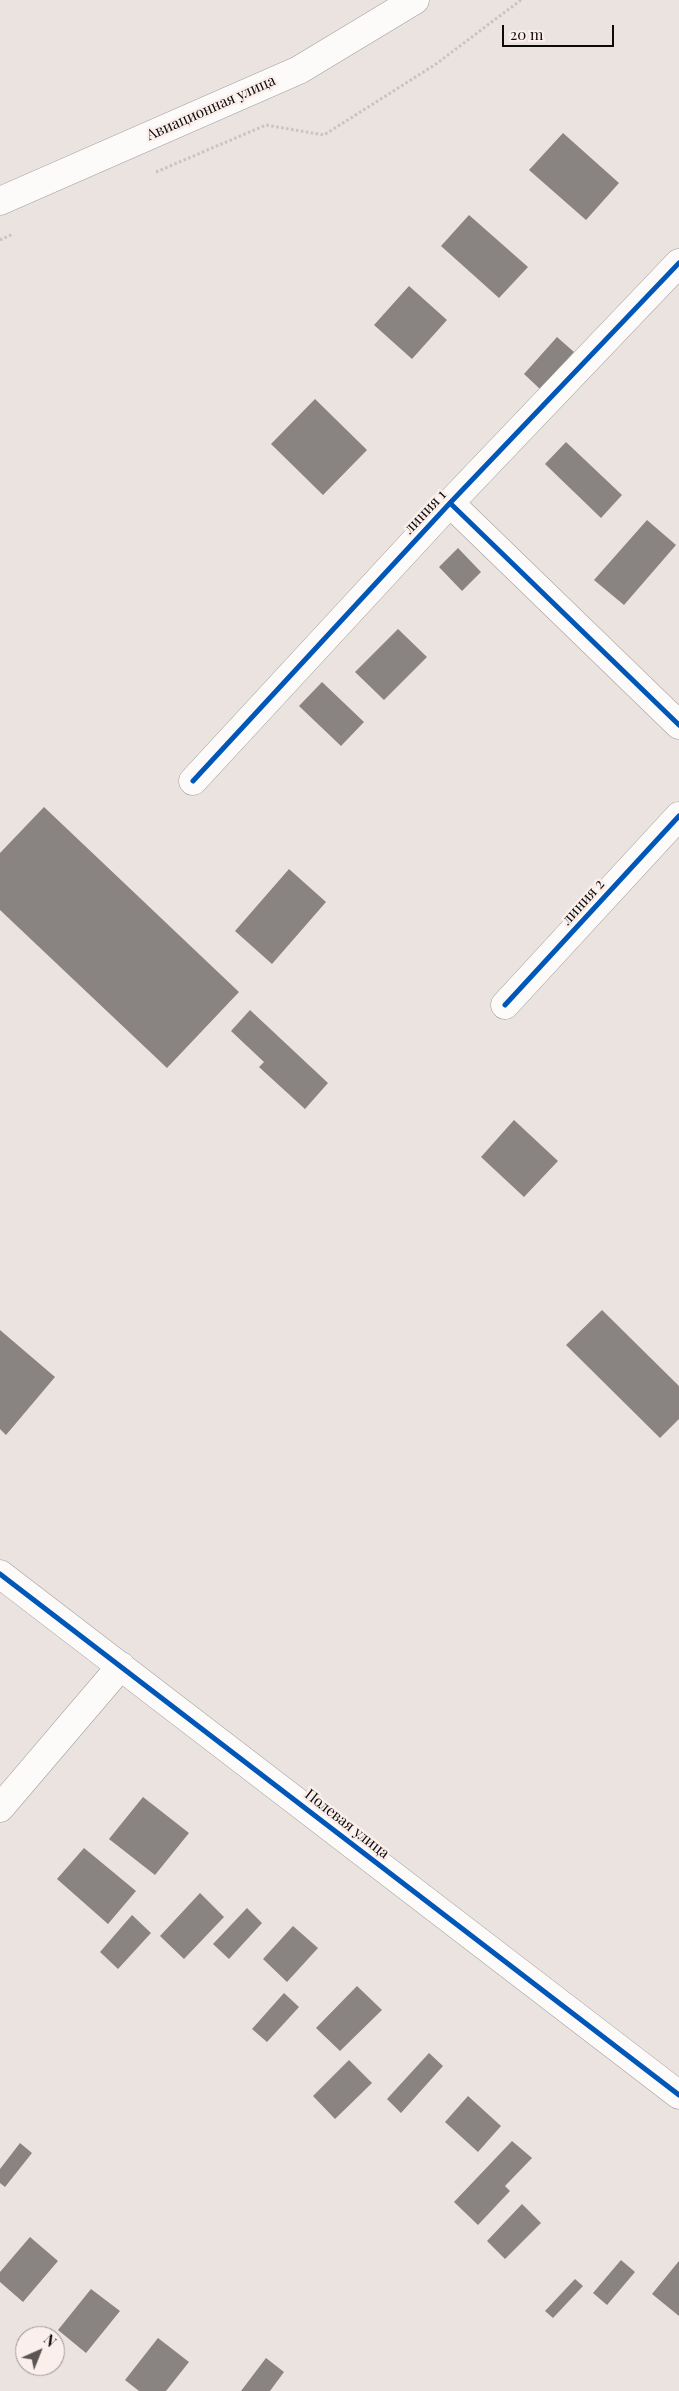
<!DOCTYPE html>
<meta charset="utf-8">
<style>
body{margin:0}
#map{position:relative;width:679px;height:2391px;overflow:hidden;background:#eae3e0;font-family:"Playfair Display",serif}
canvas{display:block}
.north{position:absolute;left:15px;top:2326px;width:50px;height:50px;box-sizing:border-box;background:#fbefeb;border:1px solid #9c9391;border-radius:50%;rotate:44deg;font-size:14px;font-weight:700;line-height:20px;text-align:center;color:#0e0a09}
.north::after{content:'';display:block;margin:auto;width:18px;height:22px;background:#5b5654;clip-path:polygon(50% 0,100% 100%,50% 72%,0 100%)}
.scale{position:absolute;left:502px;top:25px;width:112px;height:22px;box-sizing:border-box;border:2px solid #0e0a09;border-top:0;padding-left:6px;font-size:15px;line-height:18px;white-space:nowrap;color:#0e0a09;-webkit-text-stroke:4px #fbefeb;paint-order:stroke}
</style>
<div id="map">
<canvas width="679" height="2391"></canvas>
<div class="north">N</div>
<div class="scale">20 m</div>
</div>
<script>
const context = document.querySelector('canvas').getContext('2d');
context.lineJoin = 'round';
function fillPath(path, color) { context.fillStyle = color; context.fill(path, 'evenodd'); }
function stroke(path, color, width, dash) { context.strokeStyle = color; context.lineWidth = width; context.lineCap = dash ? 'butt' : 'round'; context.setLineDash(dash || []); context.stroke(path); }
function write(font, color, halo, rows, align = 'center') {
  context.font = font + ' "Playfair Display",serif'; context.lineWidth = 5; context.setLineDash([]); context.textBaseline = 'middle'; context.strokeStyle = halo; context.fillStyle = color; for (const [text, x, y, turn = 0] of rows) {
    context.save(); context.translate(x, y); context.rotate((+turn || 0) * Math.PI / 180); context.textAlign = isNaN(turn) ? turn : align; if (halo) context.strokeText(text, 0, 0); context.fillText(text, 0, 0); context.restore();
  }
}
const building = new Path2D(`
 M563,133L619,183L586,220L529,170Z
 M469,215L528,267L499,298L441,246Z
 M409,286L447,320L412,359L374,325Z
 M557,337L574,352L540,389L524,374Z
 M315,399L367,450L323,495L271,444Z
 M566,442L622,495L601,518L545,464Z
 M647,520L676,545L624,605L594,580Z
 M458,548L481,572L462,591L439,567Z
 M398,629L427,657L384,700L355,672Z
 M322,682L364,722L341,746L299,706Z
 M44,807L239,992L167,1068L0,910V853Z
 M289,869L326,902L272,964L235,931Z
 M250,1010L328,1083L305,1109L259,1067L264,1062L231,1031Z
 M514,1120L558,1161L524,1197L481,1157Z
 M602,1310L679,1386V1419L660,1438L566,1345Z
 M0,1330L55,1377L6,1435L0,1429Z
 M143,1797L189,1833L155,1875L109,1839Z
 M84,1848L136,1891L108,1924L57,1879Z
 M200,1893L224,1917L184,1959L160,1936Z
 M247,1908L262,1923L229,1959L213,1944Z
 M132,1915L151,1933L118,1969L100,1952Z
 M293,1926L318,1948L287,1982L263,1959Z
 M357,1986L382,2010L340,2051L316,2028Z
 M284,1993L299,2007L267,2042L252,2029Z
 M429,2053L443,2066L401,2113L387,2099Z
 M349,2060L372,2083L335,2119L313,2096Z
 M468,2096L501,2126L478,2152L445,2122Z
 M512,2141L532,2158L505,2186L510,2191L478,2225L454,2202Z
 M20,2143L32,2153L5,2187L0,2183V2169Z
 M522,2204L541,2223L505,2259L487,2241Z
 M30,2237L58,2261L23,2302L0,2282V2272Z
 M621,2260L635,2272L607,2305L593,2293Z
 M679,2261V2316L652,2294Z
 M575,2279L583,2286L553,2318L545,2311Z
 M91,2289L120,2311L86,2353L58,2330Z
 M158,2338L189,2362L166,2391H139L125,2380Z
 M266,2358L284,2372L270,2391H241Z`);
const path = new Path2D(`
 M156,172L266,125L324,135L436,64L521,0
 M0,240L13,234`);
const minor = new Path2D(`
 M450,503L679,725
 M193,781L450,503L679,263
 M505,1005L679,816
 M0,1574L679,2095
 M0,1808L121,1666`);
const secondary = new Path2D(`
 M0,201L299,70L415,0`);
const cycleway = new Path2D(`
 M450,503L679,725
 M193,781L450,503L679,263
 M505,1005L679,816
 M0,1574L679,2095`);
const streetNames = [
 ["Авиационная улица",211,108,-24],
 ["линия 1",425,512,-47],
 ["линия 2",583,902,-48],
 ["Полевая улица",347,1824,38]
];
fillPath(building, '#898482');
stroke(minor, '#a29d9b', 29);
stroke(secondary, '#a29d9b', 29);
stroke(path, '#c6c4c4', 3, [2.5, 2.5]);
stroke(minor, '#fcfbfa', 28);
stroke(secondary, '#fcfbfa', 28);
stroke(cycleway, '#0057b8', 5);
write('15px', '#0e0a09', '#fbefeb', streetNames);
</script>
